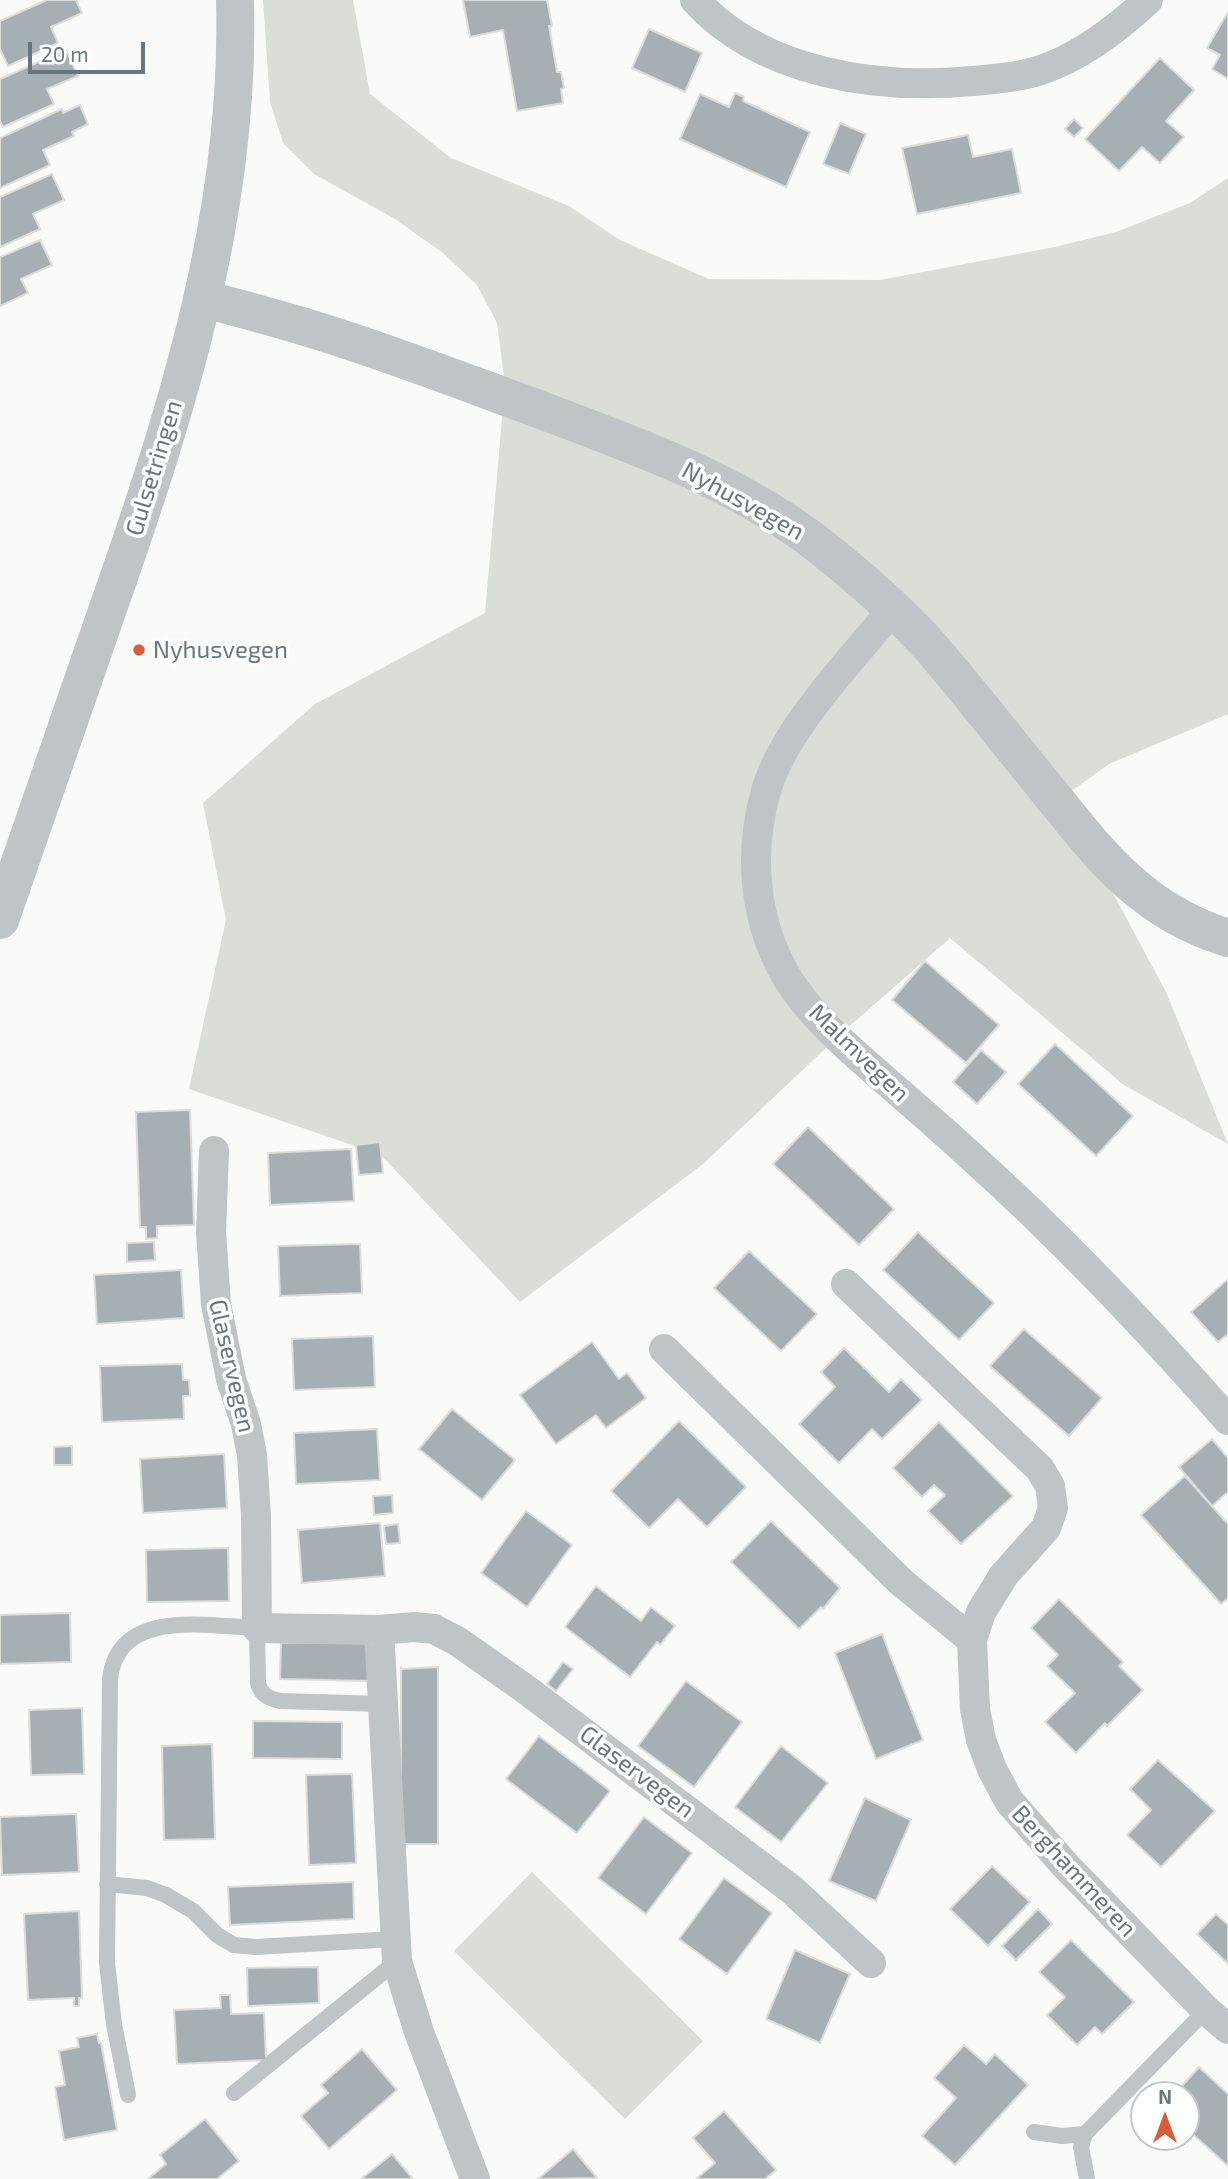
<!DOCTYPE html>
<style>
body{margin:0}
#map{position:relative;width:1228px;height:2179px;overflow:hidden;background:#fafaf8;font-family:"Exo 2",sans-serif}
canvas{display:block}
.north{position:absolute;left:1130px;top:2081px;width:70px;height:70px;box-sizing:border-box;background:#fff;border:2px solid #c2c8cc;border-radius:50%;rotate:0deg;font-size:19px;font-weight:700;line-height:28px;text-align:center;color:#667680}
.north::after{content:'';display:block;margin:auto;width:24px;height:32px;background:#d75e3b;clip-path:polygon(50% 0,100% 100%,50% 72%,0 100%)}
.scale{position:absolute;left:28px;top:42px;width:117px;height:32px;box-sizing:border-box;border:4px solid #667680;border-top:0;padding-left:9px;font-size:21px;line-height:24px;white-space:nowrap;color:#667680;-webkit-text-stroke:5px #fff;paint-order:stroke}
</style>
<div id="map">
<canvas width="1228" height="2179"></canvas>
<div class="north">N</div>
<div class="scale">20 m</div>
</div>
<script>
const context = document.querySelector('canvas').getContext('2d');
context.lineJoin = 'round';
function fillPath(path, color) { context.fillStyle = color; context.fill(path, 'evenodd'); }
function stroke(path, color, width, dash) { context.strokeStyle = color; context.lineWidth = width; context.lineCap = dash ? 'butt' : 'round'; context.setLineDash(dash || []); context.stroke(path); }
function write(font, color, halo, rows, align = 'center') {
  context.font = font + ' "Exo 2",sans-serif'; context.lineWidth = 7; context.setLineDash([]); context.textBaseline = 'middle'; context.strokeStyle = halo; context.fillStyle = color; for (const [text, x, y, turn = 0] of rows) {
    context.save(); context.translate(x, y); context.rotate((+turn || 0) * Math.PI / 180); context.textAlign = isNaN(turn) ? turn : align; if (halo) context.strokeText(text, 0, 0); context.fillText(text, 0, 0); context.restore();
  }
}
const green = new Path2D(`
 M263,0H353L370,94L451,158L569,206L620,240L709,279L880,280L1055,247L1116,232L1190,203L1228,178V714L1109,764L1062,798L1166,992L1228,1144L1124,1085L950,938L843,1032L703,1164L520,1302L381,1155L189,1089L226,920L203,803L315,704L485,613L505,385L497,323L477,285L443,253L395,219L314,174L283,143L270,102Z
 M532,1872L703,2041L625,2119L454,1951Z`);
const building = new Path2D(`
 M47,0H76L82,13L51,27L58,43L8,66L0,49V21Z
 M463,0H547L552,26H549L557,72H561L564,88L561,89L563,103L517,111L503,30L470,37Z
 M1228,12V79L1212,69L1220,55L1207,48Z
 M649,29L702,53L685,92L632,68Z
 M66,50L78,76L47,89L54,104L3,127L0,121V79Z
 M1160,58L1194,90L1166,121L1184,137L1160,163L1142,147L1119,171L1085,139Z
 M735,93L744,97L743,101L810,132L786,187L680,139L700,94L729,107Z
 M80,105L88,124L72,132L74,136L43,150L50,165L0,188V138L62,109L63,113Z
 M1074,119L1083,128L1074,137L1065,129Z
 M840,123L866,134L849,174L823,164Z
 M968,135L973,157L1012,149L1021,193L917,214L902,148Z
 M52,174L64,200L33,214L40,229L0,247V197Z
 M40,240L52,265L21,279L28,293L0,306V257Z
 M925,961L999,1025L966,1063L892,1000Z
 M1055,1044L1133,1116L1096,1156L1018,1084Z
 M981,1050L1006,1072L977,1104L953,1082Z
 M190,1110L194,1225L157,1226V1238L146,1239V1227H140L136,1112Z
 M808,1127L894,1209L859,1245L773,1164Z
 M380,1142L383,1173L359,1175L356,1145Z
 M351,1149L354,1201L270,1205L268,1153Z
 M918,1232L994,1303L959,1340L883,1270Z
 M154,1242L155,1260L127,1262V1243Z
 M360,1244L362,1293L280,1296L278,1246Z
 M749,1251L817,1314L781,1351L714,1288Z
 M181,1270L184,1318L97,1324L94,1275Z
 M1228,1279V1334L1218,1342L1191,1312Z
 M1024,1329L1102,1398L1069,1436L990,1366Z
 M373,1336L375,1387L294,1390L292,1339Z
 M592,1342L619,1379L627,1373L646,1398L606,1428L596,1415L556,1444L520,1395Z
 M844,1348L889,1392L901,1379L922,1400L882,1439L872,1429L839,1463L799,1424L835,1387L821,1372Z
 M182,1364L183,1380H189L190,1396H183L184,1419L102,1422L100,1366Z
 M452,1409L515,1460L482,1500L419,1449Z
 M679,1421L746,1487L707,1527L678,1499L649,1528L611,1491Z
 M939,1422L1013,1496L961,1544L928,1511L945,1495L934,1485L922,1497L893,1468Z
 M377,1429L380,1480L296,1484L294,1433Z
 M1212,1439L1228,1458V1492L1212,1506L1179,1467Z
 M72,1446V1465H54V1447Z
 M224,1454L227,1508L143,1513L140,1459Z
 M1185,1476L1228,1524V1598L1221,1604L1141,1515Z
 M392,1495L393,1513L374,1515L373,1496Z
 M526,1511L572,1545L527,1607L481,1573Z
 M771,1521L840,1588L823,1609L821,1607L799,1629L731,1562Z
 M380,1523L385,1576L302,1583L298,1530Z
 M398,1524L400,1543L386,1544L384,1526Z
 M228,1548L229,1601L147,1602L146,1550Z
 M596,1586L641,1621L651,1607L675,1626L660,1645L657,1642L630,1677L565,1627Z
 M1059,1599L1123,1662L1119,1666L1143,1690L1107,1726L1105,1723L1076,1753L1045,1722L1075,1693L1047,1666L1058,1655L1031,1628Z
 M70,1613L71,1662L0,1664V1615Z
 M882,1634L923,1740L876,1759L835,1653Z
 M281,1643H370V1681L280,1679Z
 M563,1662L573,1669L556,1691L547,1684Z
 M401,1667L402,1669L438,1667V1844H401Z
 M686,1681L742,1722L694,1787L638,1746Z
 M82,1708L84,1774L31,1775L29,1710Z
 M253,1721L342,1722V1759L253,1758Z
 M539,1736L610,1791L577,1833L506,1779Z
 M212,1744L215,1839L164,1840L162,1746Z
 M781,1746L828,1783L781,1842L735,1807Z
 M1158,1760L1215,1811L1161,1867L1127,1835L1151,1810L1130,1789Z
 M352,1774L356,1863L309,1865L306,1775Z
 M865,1798L911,1820L876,1901L829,1881Z
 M76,1814L79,1872L2,1875L0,1817Z
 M644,1817L692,1853L646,1914L598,1878Z
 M992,1866L1030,1902L988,1946L950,1909Z
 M724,1878L772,1913L727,1974L679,1939Z
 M353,1882L354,1919L230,1925L228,1887Z
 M1038,1909L1052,1924L1016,1960L1002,1946Z
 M79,1911L82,1998H79V2006H74V1998L28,2000L24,1914Z
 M1216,1914L1228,1925V1964L1197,1934Z
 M1071,1940L1134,2002L1102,2034L1095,2027L1077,2045L1047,2015L1065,1997L1039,1972Z
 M795,1950L850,1974L820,2043L766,2019Z
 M318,1967L319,2003L248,2006L247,1968Z
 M220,1995H230L231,2014L264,2013L266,2060L177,2064L174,2010L221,2008Z
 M97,2034L99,2043H101L117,2130L64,2140L55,2087L65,2085L59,2051L79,2047L77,2038Z
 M964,2045L986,2064L995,2054L1028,2085L955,2165L922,2136L956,2098L934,2078Z
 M362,2049L397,2090L329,2149L301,2116L328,2093L321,2085Z
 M1199,2067L1228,2094V2166L1186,2128V2095H1174Z
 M724,2111L776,2170L765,2179H696L715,2163L693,2138Z
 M205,2119L239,2161L217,2179H148L166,2164L160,2155Z
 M573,2149L597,2178L538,2179Z
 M392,2154L413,2179H361Z`);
const service = new Path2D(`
 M107,1884L147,1888L166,1895L193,1911L217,1935L234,1945L255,1947L395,1939
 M234,2093L397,1961
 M128,2095L114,2024L107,1963L110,1679C118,1608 206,1626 257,1628L258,1683C261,1695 268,1698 280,1701L383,1704
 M1034,2132L1062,2136L1085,2134
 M1087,2179L1081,2147L1085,2134L1206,2010`);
const minor = new Path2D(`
 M695,0C762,74 878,90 973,81C995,79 1020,77 1041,70C1082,56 1117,29 1148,0
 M892,610C851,661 784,728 766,791C748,854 754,923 788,979C811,1016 847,1047 879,1075C911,1103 943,1130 974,1159C1063,1239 1149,1330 1228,1420
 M214,1151L211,1232L216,1304L231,1379L246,1424L252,1455L256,1516L257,1628L379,1630L397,1961L419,2032L475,2179
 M846,1284L1040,1469L1050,1486L1053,1508L1046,1528L1004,1575L981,1612L972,1640L975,1709L981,1740L992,1769L1009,1801L1065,1865L1206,2010L1228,2029
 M664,1349L901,1582L972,1640
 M379,1630L414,1627L434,1629L457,1641L524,1688L791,1889L871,1963`);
const tertiary = new Path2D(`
 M204,299C242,309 280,319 318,331C393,354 467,383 541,410C639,447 742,483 825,550C861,579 904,616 934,651C971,694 1005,738 1041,782C1096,850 1139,911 1228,938
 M0,920C36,818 71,716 106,614C176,415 241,214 235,0`);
const markers = [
 [139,650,7,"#d75e3b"]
];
const streetNames = [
 ["Gulsetringen",154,468,-73],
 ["Nyhusvegen",743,501,29],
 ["Malmvegen",859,1053,44],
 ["Glaservegen",232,1366,77],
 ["Glaservegen",637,1772,37],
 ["Berghammeren",1074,1871,47]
];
const poiNames = [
 ["Nyhusvegen",153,650]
];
fillPath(green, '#daded7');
fillPath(building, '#a6afb4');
stroke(building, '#dcdcda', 2);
stroke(service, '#bfc4c7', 16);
stroke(minor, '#bfc4c7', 30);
stroke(tertiary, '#bfc4c7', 38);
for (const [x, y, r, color] of markers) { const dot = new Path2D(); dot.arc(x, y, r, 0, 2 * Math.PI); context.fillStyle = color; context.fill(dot); stroke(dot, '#fff', 2.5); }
write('24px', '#667680', '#fff', streetNames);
write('24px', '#667680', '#fff', poiNames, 'left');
</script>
